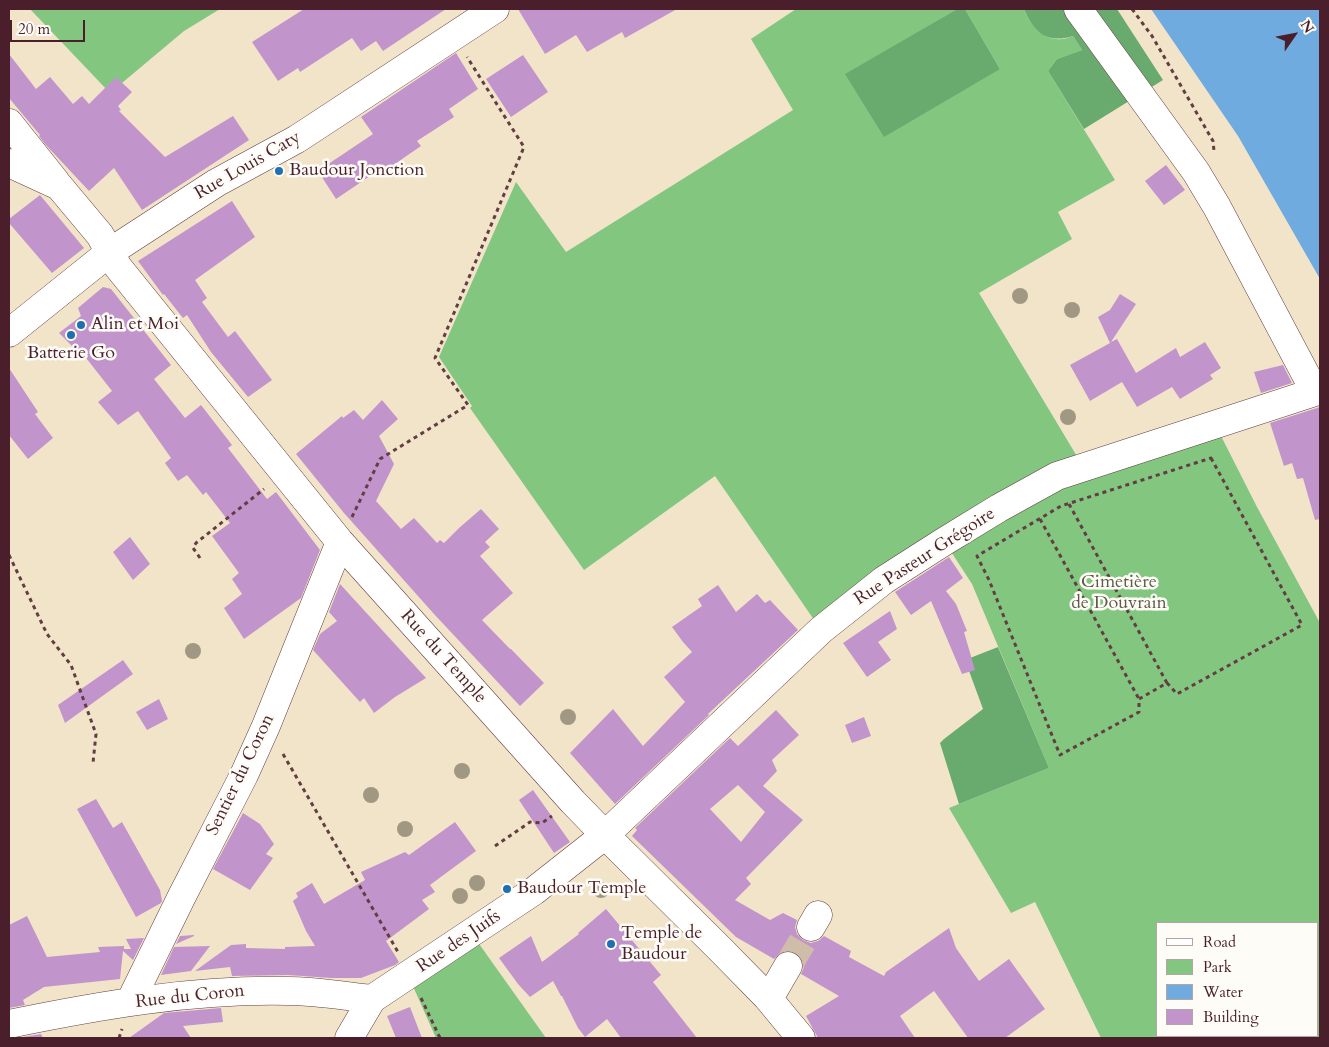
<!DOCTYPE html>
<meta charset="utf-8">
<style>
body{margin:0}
#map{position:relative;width:1329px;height:1047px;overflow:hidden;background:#f2e4c9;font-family:Cardo,serif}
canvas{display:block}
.frame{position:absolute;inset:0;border:10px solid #4a1f2b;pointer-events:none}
.legend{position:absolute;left:1156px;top:922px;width:162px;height:115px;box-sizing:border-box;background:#fdfcf7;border:1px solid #b5a4a5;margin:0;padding:6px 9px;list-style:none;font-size:15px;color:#4a1f2b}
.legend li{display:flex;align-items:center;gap:10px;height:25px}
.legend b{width:25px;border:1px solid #b5a4a5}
.north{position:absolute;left:1269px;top:10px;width:50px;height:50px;-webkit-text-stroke:4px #fdfcf7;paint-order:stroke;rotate:57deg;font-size:14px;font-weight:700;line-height:20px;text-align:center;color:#4a1f2b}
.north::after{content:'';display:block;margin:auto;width:18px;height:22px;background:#4a1f2b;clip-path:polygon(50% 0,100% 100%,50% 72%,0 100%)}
.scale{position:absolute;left:10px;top:20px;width:75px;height:22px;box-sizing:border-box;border:2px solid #4a1f2b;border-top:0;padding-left:6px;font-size:15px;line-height:18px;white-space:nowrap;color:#4a1f2b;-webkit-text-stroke:4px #fdfcf7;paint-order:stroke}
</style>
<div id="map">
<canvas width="1329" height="1047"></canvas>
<div class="frame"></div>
<ul class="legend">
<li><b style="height:6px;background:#fff"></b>Road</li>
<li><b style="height:14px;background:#82c680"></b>Park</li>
<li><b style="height:14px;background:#70abe0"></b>Water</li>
<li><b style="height:14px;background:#c294cc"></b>Building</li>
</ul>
<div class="north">N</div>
<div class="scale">20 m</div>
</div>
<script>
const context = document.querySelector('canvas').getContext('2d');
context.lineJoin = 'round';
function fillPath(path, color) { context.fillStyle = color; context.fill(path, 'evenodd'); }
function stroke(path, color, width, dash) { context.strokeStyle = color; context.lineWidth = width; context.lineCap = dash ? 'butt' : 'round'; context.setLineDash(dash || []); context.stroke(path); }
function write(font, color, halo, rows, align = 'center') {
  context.font = font + ' Cardo,serif'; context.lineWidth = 5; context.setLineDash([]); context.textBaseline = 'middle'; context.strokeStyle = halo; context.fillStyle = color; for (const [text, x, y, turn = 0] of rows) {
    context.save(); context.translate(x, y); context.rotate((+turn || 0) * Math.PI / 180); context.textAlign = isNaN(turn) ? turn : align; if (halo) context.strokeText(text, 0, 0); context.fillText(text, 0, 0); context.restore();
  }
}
const green = new Path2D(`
 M30,9H220L184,31L110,93Z
 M796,9H957L846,74L1000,69L965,9H1024C1030,25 1043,41 1062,39C1065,39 1070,37 1073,36L1082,50L1057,59L1048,71L1115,180L1058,212L1072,239L979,293L1081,463L1220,434L1257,507L1320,623V1038H1101L1035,902L1011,913L949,808L1049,768L972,584L950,550L821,630L715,476L584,570L470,408L472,406L439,357L516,182L566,252L793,110L751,39ZM1158,923H1318V1036H1158Z
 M477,941L546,1038H436L412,984Z`);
const forest = new Path2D(`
 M957,9H965L1000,69L884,137L845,74Z
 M1024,9H1117L1163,80L1084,129L1048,71L1057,59L1082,50L1073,36C1047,44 1034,33 1024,9Z
 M998,647L1049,768L959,804L940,743L944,739L983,709L965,660Z`);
const water = new Path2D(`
 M1151,9H1320V279L1238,136Z`);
const building = new Path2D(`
 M304,9H446L383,51L376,41L361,51L352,38L300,72L298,68L278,81L252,42Z
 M518,9H677L625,38L622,32L587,52L576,35L545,54Z
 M456,53L478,89L449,109L454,117L417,141L421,146L376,177L370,176L336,199L318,171L373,134L361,117Z
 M9,54L36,89L50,77L73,104L82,96L89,104L116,77L132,92L118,106L121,110L119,111L165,157L233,116L249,140L142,210L114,168L89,191L45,144L39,136L40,135L9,98Z
 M523,55L548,92L511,117L486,79Z
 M1166,165L1185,190L1164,205L1145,181Z
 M40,195L84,248L52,273L9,223V219Z
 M232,201L255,237L195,280L207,298L202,302L228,337L235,331L272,380L248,397L211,352L187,315L183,318L164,294L163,295L138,261Z
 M103,287L111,289L171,365L154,379L185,418L201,405L232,445L228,448L267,499L276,492L320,550L301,598L244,639L224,608L242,594L232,579L239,573L212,536L230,523L206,492L203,495L187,475L178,481L165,463L171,458L138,411L118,425L98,402L112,391L83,354L79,358L75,349L59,333L81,316L78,308Z
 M1120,294L1136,304L1111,342L1117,339L1136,373L1176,348L1180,357L1205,342L1221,368L1210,375L1213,379L1180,399L1172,387L1137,407L1122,382L1090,401L1070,365L1110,343L1098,317L1110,310Z
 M1283,365L1292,383L1261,393L1254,372Z
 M9,368L38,412L35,414L53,438L28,459L9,435Z
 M382,400L398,419L379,436L394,464L376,501L401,529L414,518L437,543L440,540L444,543L459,528L481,509L499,529L485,542L490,547L480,556L513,593L482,620L510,649H511L544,683L520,706L434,614L344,513L296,454L342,416L343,418L354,410L363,420Z
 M1320,407V519L1315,520L1303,478L1297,479L1292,463L1284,466L1270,423Z
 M130,537L150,564L133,580L113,552Z
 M949,557L963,578L946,591L956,604L967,631L964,632L975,670L962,674L931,601L911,615L895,592Z
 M340,584L426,678L395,697L374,713L364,698L360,702L313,650L320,634L337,621L329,612Z
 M718,585L736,612L757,594L765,603L770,600L798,630L708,714L709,715L615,804L570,753L613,709L643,746L685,702L664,677L692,652L683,642L672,627L702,606L698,599Z
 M890,611L897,629L878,642L891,660L867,677L843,643Z
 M123,660L133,674L65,723L58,705Z
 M159,699L168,719L147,730L136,712Z
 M776,710L799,735L772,760L777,771L763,786L803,820L746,878L751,884L735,900L770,920L783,913L797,920L795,927L797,934L803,940L811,943L818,941L824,936L851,951L849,957L884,976L886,972L949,928L956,948L979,981L1009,959L1045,1009L1005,1038H968L934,991L900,1016L915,1038H818L806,1016L839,996L801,974L804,967L802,959L795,952L789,950L781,952L774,959L736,937L632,836L637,830L635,828L730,738L738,746ZM738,785L765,812L741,842L710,809Z
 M864,717L871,736L852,743L845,725Z
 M533,790L570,842L554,853L519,800Z
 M96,799L113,828L122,822L160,890L162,901L161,903L136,917L77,809Z
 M243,813L260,824L274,844L266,854L273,858L250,890L213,869Z
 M455,822L476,851L430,885L435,892L422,900L429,909L386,941L399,962L395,965L361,978H331L288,975L232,976L230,967L195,971L231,945L246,944V948L285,949V947L315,946L306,931L293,901L298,897L296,893L312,883L324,904L365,880L361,872L405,852L409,855Z
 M606,909L661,975L653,982L697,1038H621L607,1019L585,1037L578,1028L562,996H561L553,981L530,997L518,984L499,958L531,936L542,962L579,934L578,933Z
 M27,916L47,957L100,952L98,947L124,946V949H131L126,939L144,938L133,960L123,951L120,979L44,987L23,1000L25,1005L9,1008V925Z
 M194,935V936L176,944L180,936Z
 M210,946L191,971L161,975L174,947Z
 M410,1007L422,1038H396L387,1016Z
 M221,1008L223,1022L183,1026L191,1038H129L164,1013Z
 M41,1034L43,1038H17Z`);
const minorTunnel = new Path2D(`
 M788,966L811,927`);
const path = new Path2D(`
 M1132,9L1152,36L1213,141L1214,151
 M1211,458L1302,625L1177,694L1167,683L1139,699V712L1060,755L989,580L977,556L1061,506Z
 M1069,504L1167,683
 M352,517L380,459L468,405L435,358L524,147L467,57
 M1040,519L1139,699
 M9,555L47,634L71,665L96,734L93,763
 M200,558L193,548L196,543L264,489
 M283,754L398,952
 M495,846L530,822L542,823L552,816
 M421,998L440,1038
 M119,1038L122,1029`);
const minor = new Path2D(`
 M9,123L56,182
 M9,163L59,186L100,235L118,267L340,542L573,802L605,835L721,950L767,997L801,1038
 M811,927L818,915
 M767,997L774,990L788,966
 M130,1002L181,898L244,775L266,726L340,542
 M9,1024C101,1005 194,989 288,991C316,991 344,996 372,999
 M349,1038L372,999L534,891L605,835L821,630L884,580L945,541L999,508L1057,476L1315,392L1217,207L1196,172L1078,9`);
const major = new Path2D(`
 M9,333L110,252L216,183L297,139L495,9`);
const trees = [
 [1020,296],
 [1072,310],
 [1068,417],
 [193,651],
 [568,717],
 [462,771],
 [371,795],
 [405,829],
 [477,883],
 [601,890],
 [460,896]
];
const markers = [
 [279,171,5,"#1f6fb2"],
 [81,325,5,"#1f6fb2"],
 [71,335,5,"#1f6fb2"],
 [507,889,5,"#1f6fb2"],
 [611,944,5,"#1f6fb2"]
];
const streetNames = [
 ["Rue Louis Caty",248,166,-30],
 ["Rue Pasteur Grégoire",925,557,-33],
 ["Rue du Temple",443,657,48],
 ["Sentier du Coron",241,775,-64],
 ["Rue des Juifs",459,942,-34],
 ["Rue du Coron",190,997,-6]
];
const poiNames = [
 ["Baudour Jonction",289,171],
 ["Alin et Moi",91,325],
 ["Batterie Go",71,354,"center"],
 ["Baudour Temple",517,889],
 ["Temple de",621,934],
 ["Baudour",621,955]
];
const parkNames = [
 ["Cimetière",1119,583],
 ["de Douvrain",1119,604]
];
fillPath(green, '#82c680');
fillPath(forest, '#69ab6e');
fillPath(water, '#70abe0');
fillPath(building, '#c294cc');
stroke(minorTunnel, '#d0bda9', 28, [28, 14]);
stroke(minor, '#633d43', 29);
stroke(major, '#633d43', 29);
stroke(path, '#633d43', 3, [4, 4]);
stroke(minor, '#fff', 28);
stroke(major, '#fff', 28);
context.fillStyle = '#a19883';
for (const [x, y] of trees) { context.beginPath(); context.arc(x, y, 8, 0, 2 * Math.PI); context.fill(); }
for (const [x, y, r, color] of markers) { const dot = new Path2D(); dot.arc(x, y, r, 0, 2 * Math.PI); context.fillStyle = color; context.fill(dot); stroke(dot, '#fdfcf7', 2); }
write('18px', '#4a1f2b', '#fdfcf7', streetNames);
write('18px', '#4a1f2b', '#fdfcf7', poiNames, 'left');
write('18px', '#5e5949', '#fdfcf7', parkNames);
</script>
